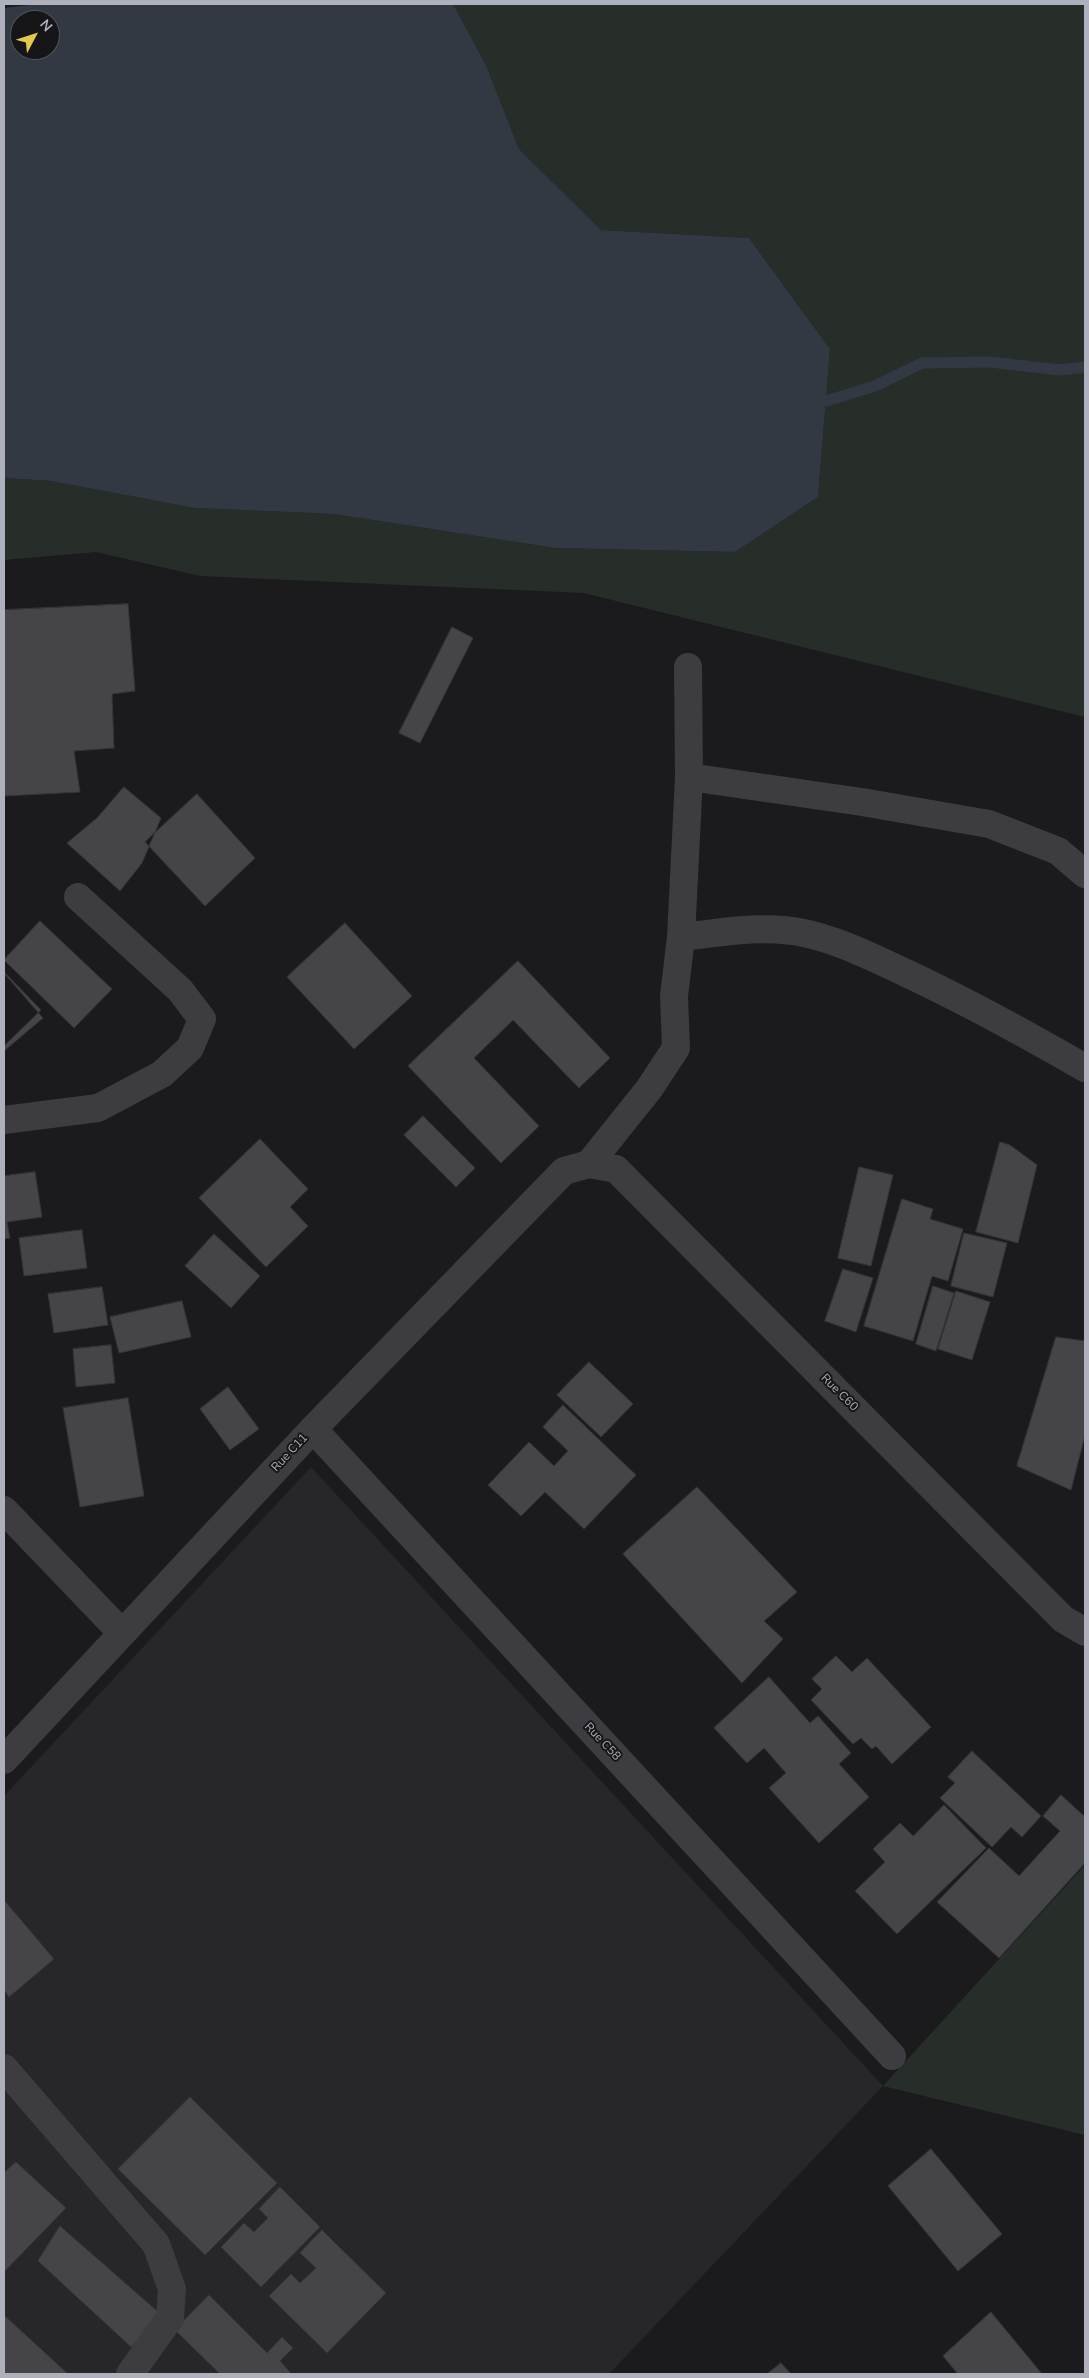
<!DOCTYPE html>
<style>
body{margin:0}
#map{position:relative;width:1089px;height:2378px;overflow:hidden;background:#1b1a1c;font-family:"Nunito Sans",sans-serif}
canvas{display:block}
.frame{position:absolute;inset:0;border:5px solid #aeb0bb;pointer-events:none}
.north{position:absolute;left:10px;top:10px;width:50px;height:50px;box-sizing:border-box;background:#161517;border:1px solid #535359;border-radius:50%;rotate:50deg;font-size:14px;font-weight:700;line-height:20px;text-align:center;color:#aeb0bb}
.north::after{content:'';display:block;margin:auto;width:18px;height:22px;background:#e3c84c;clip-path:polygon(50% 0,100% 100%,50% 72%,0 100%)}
</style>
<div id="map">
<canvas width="1089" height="2378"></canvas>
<div class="frame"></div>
<div class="north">N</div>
</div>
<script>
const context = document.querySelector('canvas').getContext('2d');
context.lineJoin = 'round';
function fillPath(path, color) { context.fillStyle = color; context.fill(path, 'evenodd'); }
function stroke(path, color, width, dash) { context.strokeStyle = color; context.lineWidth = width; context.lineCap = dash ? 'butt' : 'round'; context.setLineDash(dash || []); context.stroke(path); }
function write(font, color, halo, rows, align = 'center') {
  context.font = font + ' "Nunito Sans",sans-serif'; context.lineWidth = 4; context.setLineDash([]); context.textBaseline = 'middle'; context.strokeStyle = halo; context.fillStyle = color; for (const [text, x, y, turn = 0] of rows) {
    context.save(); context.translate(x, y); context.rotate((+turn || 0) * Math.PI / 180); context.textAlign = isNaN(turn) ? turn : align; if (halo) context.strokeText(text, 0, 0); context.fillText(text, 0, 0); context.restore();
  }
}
const built = new Path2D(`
 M311,1467L883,2086L609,2374H4V1796Z`);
const green = new Path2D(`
 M453,4H1085V717L584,593L200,576L96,552L4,560V478L51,481L195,508L334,514L555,548L735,552L818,497L830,349L749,238L601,230L519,149L486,65Z
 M1085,1865V2135L883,2086Z`);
const water = new Path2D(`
 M38,4H453L486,65L519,149L601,230L749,238L830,349L818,497L735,552L555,548L334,514L195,508L51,481L4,478V8ZM20,20H50V50H20Z`);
const stream = new Path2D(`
 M811,398L826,401L875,386L922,363L990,362L1060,370L1085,367`);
const building = new Path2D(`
 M128,604L135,691L112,694L114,748L74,751L80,792L4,796V610Z
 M452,627L473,638L420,743L399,733Z
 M124,787L161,818L142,863L120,891L67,843L97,818Z
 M197,794L255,858L205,906L145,842Z
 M40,921L112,989L74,1028L4,960Z
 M345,923L412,996L354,1049L287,977Z
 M518,961L610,1058L579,1088L513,1020L474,1058L539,1126L501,1163L408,1066Z
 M4,972L41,1010L4,1046Z
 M4,973L43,1018L4,1051Z
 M423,1116L475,1168L456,1187L404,1135Z
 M260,1139L308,1189L290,1207L308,1226L266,1267L199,1198Z
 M1000,1142L1010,1145L1037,1165L1018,1243L976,1232Z
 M859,1167L893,1175L871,1266L838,1258Z
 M35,1172L42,1217L7,1222L10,1238L4,1239V1176Z
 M902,1199L933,1209L930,1219L963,1229L948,1281L932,1276L913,1341L864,1326Z
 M82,1230L87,1268L24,1276L19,1238Z
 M964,1233L1007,1243L993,1297L951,1286Z
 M214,1234L260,1276L231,1308L185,1266Z
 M843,1269L873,1278L856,1332L825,1321Z
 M933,1286L954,1293L936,1351L916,1344Z
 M102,1287L108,1325L54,1333L48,1294Z
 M956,1291L990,1302L972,1360L938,1349Z
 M182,1301L191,1337L119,1353L110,1317Z
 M1056,1337L1085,1341V1435L1071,1490L1017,1466Z
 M111,1345L115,1383L76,1387L73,1349Z
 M589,1362L633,1404L601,1437L557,1395Z
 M228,1387L259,1429L230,1450L200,1409Z
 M128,1398L144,1496L80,1507L63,1408Z
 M563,1405L636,1475L584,1529L545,1492L521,1516L488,1485L529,1442L554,1466L568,1451L543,1427Z
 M697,1487L797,1592L764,1621L783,1639L742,1683L623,1554Z
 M836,1656L852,1672L867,1658L931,1727L892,1764L876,1746L872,1749L861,1738L853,1744L811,1700L822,1689L812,1679Z
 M769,1677L810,1723L818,1716L851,1753L839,1764L869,1797L819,1843L769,1788L786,1773L764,1748L747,1763L714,1728Z
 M972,1751L1041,1816L1022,1837L1011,1827L992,1847L940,1798L955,1783L948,1777Z
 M1061,1795L1085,1817V1863L999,1958L937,1902L989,1848L1019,1876L1060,1831L1043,1816Z
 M944,1805L986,1848L897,1934L855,1891L885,1862L873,1849L900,1823L913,1836Z
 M4,1900L54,1959L9,1997L4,1990Z
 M190,2097L277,2183L205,2255L118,2169Z
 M931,2149L1002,2234L958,2271L888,2186Z
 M16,2162L66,2208L4,2272V2173Z
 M280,2187L320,2227L261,2287L221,2247L244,2223L254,2232L268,2218L259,2209Z
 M60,2226L164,2317L131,2347L38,2261Z
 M322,2230L386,2293L327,2353L269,2296L291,2274L300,2283L316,2268L300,2253Z
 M209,2295L267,2353L282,2337L293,2348L280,2361L290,2372L288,2374H220L175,2330Z
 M991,2312L1042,2374H958L943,2356Z
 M4,2315L68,2374H4Z
 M781,2363L791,2374H767Z`);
const minor = new Path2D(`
 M689,777L862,802L989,824L1058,851L1085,874
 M681,937C719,933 761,925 799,932C836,939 870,956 904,972C966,1001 1026,1034 1085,1068
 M4,1120L98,1108L162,1074L190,1048L202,1019L180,990L78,897
 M589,1164L649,1089L676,1048L674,996L681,937L689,777L688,667
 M313,1429L892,2056
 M4,1510L121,1632
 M4,1760L313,1429L564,1171L589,1164L616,1169L1063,1619L1085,1632
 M4,2068L156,2244L172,2289L170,2318L130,2374`);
const streetNames = [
 ["Rue C60",839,1393,45],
 ["Rue C11",290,1453,-47],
 ["Rue C58",602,1742,47]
];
fillPath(built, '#272629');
fillPath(green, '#272e29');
fillPath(water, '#333942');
stroke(stream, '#333942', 11);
fillPath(building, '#454549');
stroke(building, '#353538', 1);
stroke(minor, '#3c3c41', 28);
write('12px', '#aeb0bb', '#161517', streetNames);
</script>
